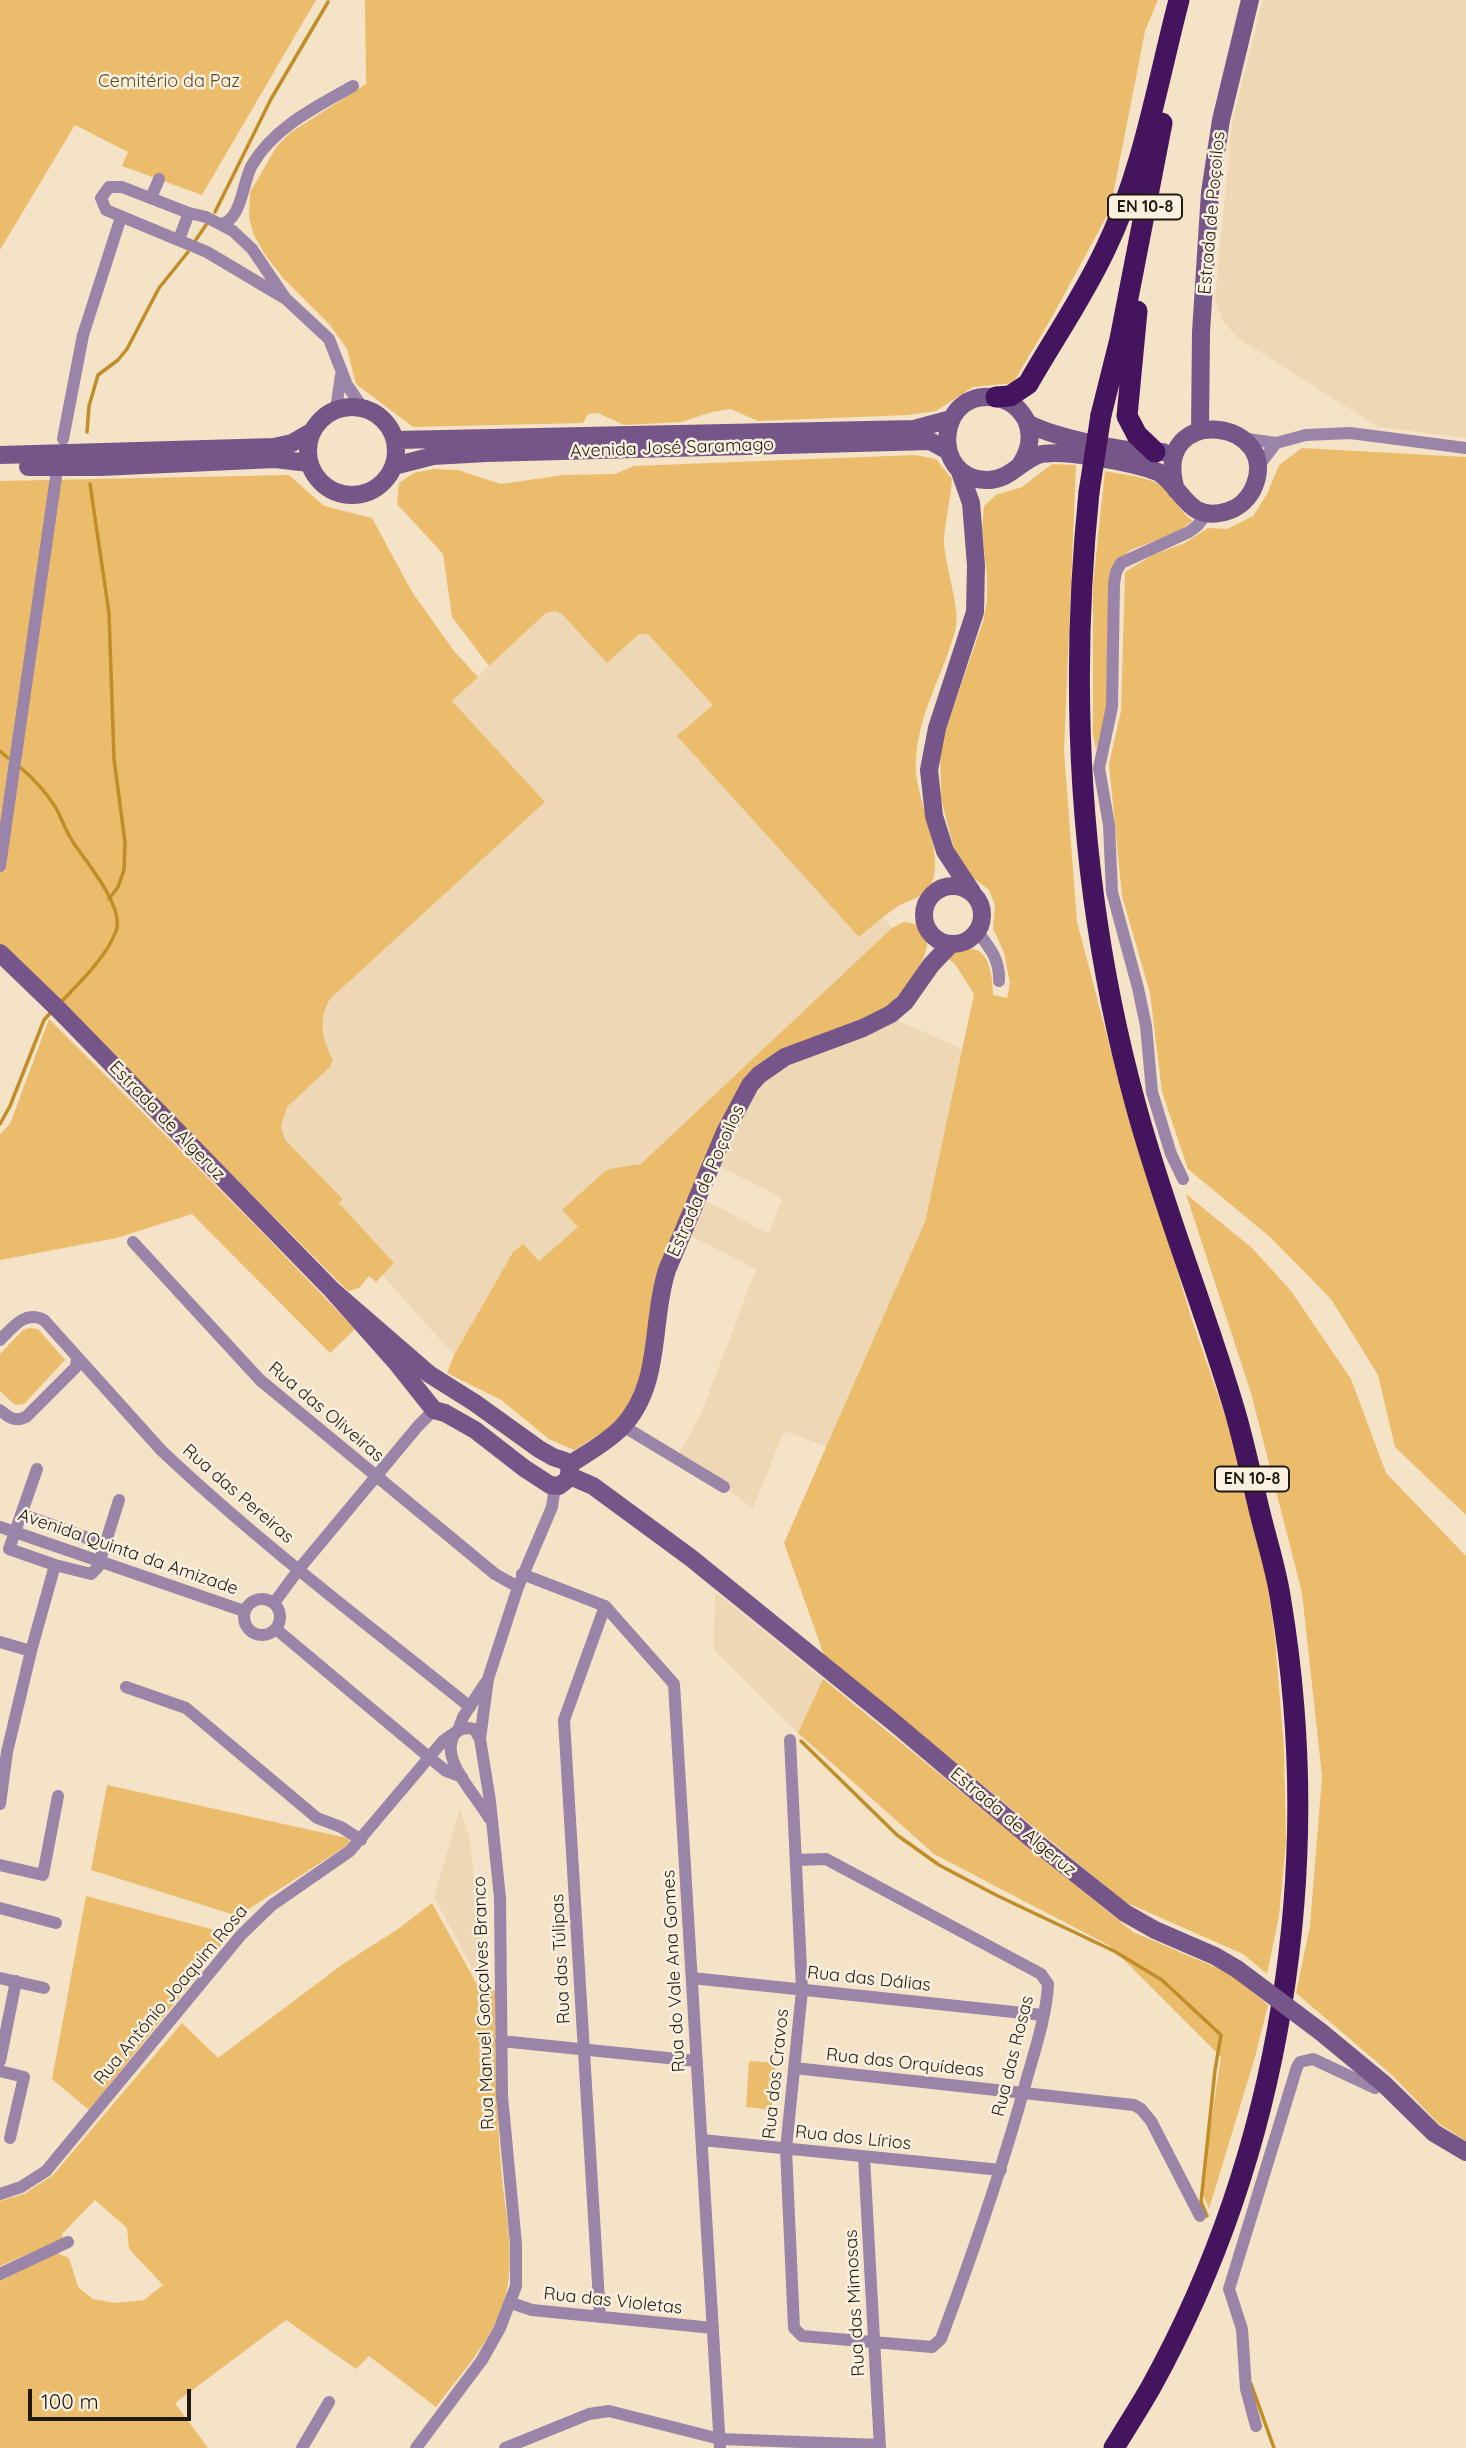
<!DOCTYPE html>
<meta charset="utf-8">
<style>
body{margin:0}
#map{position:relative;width:1466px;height:2448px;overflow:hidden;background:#f5e3c7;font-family:Quicksand,sans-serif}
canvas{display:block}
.scale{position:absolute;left:28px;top:2389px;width:163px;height:32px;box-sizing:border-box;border:4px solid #1f190f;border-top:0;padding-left:9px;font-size:21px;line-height:24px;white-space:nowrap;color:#1f190f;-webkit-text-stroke:5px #fcf1e0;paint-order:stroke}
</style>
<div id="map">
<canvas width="1466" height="2448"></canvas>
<div class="scale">100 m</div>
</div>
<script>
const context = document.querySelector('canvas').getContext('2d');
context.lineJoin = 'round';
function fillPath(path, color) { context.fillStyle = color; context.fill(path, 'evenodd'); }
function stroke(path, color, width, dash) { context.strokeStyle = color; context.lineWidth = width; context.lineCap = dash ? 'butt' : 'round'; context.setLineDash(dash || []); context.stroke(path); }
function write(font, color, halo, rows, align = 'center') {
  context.font = font + ' Quicksand,sans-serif'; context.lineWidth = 5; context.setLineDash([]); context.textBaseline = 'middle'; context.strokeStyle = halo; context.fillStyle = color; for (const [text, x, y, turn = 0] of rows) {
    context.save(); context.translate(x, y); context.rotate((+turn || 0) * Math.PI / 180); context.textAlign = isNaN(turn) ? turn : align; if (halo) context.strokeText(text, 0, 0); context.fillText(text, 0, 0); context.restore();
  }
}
const built = new Path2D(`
 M1263,0H1466V438L1378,427L1238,338L1222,320L1215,299L1232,123Z
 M555,611L562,613L607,663L639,634H648L713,705L678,737L860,937L883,917L892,928L647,1161L641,1164L609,1169L603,1173L562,1210L578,1227L539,1261L523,1244L513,1252L454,1355L382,1275L394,1263L339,1203L343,1198L285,1140L281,1126L287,1107L330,1067L333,1060L324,1042L323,1025L324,1009L330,999L545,802L452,701L546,613Z
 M897,1020L962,1049L925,1222L828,1447L784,1431L753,1508L678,1455L701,1414L756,1269L687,1234L702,1199L769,1234L782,1198L717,1165L746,1098L781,1065L785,1068Z
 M715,1592L823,1679L798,1733L714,1650Z
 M460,1808L470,1840L481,1945V1985L434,1897Z`);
const green = new Path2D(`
 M0,0H316L202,195L122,166L128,152L75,125L0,250Z
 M365,0H1158L1145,31L1110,210L1052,317L1013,383L973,387L936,411L908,415L758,421L731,409L712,412L681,422L624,425L598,413L588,414L583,423L413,427L356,384L347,349L329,324L283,278L264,253L253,233L249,217L250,192L277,146L290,133L366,84Z
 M1302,448L1466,457V1515L1395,1447L1378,1375L1331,1299L1270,1237L1188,1169L1162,1092L1150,993L1122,896L1109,764L1121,711L1125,572L1153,555L1185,543L1208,528L1227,529L1253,516L1267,494L1279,465Z
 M915,455L936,459L952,479C951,499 944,524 944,543C945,564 960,610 956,627C944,675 914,719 916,770C917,801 946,859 931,884C923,899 909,899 897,907C883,916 872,927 859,937L677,736L713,705L648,634H639L607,663L562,614L555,611L546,613L489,666L452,617L443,554L397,504L399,483L414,473L433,469L458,470L501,484L564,475L615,474L634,466Z
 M1052,464L1076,465L1064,751L1077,922L1113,1059L1192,1320L1229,1427L1266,1573L1275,1638L1284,1749L1286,1841L1279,1916L1267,1974L1243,1954L1125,1902L824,1655L784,1543L925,1222L974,994L955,964L946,957C985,934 992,963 993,995L1007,998L1010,983L1004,953L993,928L995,905L989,890L971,876L954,849L941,798L940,745L983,622L987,601V576L982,529L984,506L996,495L1022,487Z
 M1105,471C1123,475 1150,476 1164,488C1175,499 1179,511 1193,521L1177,532L1131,550L1113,564L1106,720L1096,749L1093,734V584Z
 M289,475L324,506L372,518L412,592L454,651L478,677L452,701L545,802L330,999C318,1019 322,1040 333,1060L330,1067L287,1107L281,1126L285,1140L343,1199L339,1203L394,1263L376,1282L369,1276L359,1288L348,1291L64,1006L0,956V481Z
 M903,922C961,926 900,1001 876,1015L777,1053L689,1200L655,1280L643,1375L634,1396L616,1424L574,1450L549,1439L501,1400L447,1373L454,1355L513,1252L523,1244L539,1261L578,1227L562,1210L603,1173L609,1169L641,1164L892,928Z
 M49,1019L250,1220L355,1329L330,1353L192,1214L117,1238L0,1260V1134L10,1124Z
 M1186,1194L1252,1248L1291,1291L1351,1379L1386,1473L1466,1556V2141L1438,2123L1392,2075L1296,1993L1310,1926L1322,1776L1302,1593L1251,1393Z
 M29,1328L38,1329L65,1360L24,1404L15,1405L0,1391V1354L23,1330Z
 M823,1679L1133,1932L1229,1973L1268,2005L1255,2057L1209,2209L1201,2189L1221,2057L1110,1946L934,1854L798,1733Z
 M107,1785L347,1838L351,1843L238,1916L91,1870Z
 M86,1896L230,1934L89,2110L52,2079Z
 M432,1903L479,1988L495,1990C495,2049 496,2108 501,2167C504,2209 516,2252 506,2294C495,2338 462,2372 436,2407L369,2356L356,2369L286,2320L175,2403L208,2448H0V2281L57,2253L69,2258L78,2287L93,2299L115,2303L144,2300L163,2285L129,2249L127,2228L95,2200L62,2234L63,2239L0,2266V2201L24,2194L53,2175L182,2023L218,2058L343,1964L398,1929Z
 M749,2061L776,2063L772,2110L746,2107Z`);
const stream = new Path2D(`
 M215,212L271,99L328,2
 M195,241L206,225
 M87,432L89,406L98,375L118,360L127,349L159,288L188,252
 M90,484L109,613L114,759L125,842L124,870L118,887L109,899
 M0,751L8,758
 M21,768C35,780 46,792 56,808C62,819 66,832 73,842C86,862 125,907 116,931C106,958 79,983 60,1003
 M0,1124L10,1106L44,1020L52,1011
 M801,1741L897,1835L939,1865L998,1896L1114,1951L1162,1980L1221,2035L1215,2070L1201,2202L1207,2216
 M1251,2384L1274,2448`);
const street = new Path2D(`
 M151,198L159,179
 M221,224C242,220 242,183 252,165C274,127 316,107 353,86
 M179,239L189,213
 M286,299L252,249L233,231L206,217L189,213L122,187H109L101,198L106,210L207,252L286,299L329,339L347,385L362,407
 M336,409L341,375
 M1241,438L1276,443L1306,435L1350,433L1466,448
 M63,439L83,335L121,217
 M1257,468L1276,443
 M0,866L56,477
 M977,931C989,947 1000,959 999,981
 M1183,1179L1171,1154L1152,1092L1146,1026L1138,988L1112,892L1109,825L1099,768L1112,707L1114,584L1116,572L1121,563L1189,532L1197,526L1207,513
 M133,1242L260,1380L495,1574L518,1587
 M0,1340C13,1327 25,1310 44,1320L161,1450C258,1542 366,1623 470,1707
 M0,1410C9,1418 15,1422 26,1417L76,1367L77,1357
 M623,1426L724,1487
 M37,1469L9,1549L55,1565L91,1574L98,1567L119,1500
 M21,1514L104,1544
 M0,1527L244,1611
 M522,1574L605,1606L674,1684L720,2448
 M244 1617a18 18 0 1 1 36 0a18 18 0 1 1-36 0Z
 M274,1603L299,1569L418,1426L434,1410
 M276,1629L430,1758L446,1771L462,1777
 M0,1642L31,1651
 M126,1687L186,1708L317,1818L341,1827L361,1840
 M458,1731L463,1717L486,1682
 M480,1739L474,1729C466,1727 459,1728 454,1735C439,1760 478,1797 489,1818
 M790,1740L802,1990L786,2149L794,2328L802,2336L932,2347L941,2339C973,2253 1003,2167 1027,2078C1035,2050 1047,2013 1048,1984L1041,1974L826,1859L797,1860
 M0,1804L7,1752L31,1651L55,1565
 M0,1865L43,1875L58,1796
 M0,1908L56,1923
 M0,1978L44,1988
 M692,1978L1042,2015
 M501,2041L697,2061
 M0,2061L16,1981
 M794,2068L1134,2105L1141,2109L1151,2121L1200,2216
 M0,2071L24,2077L10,2138
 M702,2140L1001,2170
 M864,2157L880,2448
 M0,2194L21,2187L46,2171L241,1935L272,1905L350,1851L443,1741L456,1732
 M0,2274L68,2242
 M511,2303L532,2310L713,2328
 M600,2317L564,1720L605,1606
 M1256,2426L1246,2389L1242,2329L1229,2289L1297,2067L1300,2062L1313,2059L1375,2088L1384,2084
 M302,2448L329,2402
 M416,2448L482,2360L500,2328L516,2286V2244L502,2096L500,1898L490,1801L480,1739L488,1679L518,1587L552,1507L555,1486
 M505,2448L589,2414L609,2411L720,2439L880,2445`);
const secondary = new Path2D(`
 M308 451a44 44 0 1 1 88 0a44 44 0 1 1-88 0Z
 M1027,423C1055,438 1131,454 1163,452
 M1200,431L1201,332L1210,192L1221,120L1250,0
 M395,440L914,429L951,419
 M0,455L274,447L292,443L311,432
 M1020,465C1029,452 1033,436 1026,420C1020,409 1010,400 997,398C938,386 928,478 986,480C1009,481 1019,462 1038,455C1060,448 1135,463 1158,472C1184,488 1187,524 1228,511C1238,508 1247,500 1252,491C1288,419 1149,400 1176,490
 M394,466L433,456L487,453L930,441L948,451
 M28,467H101L275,459L309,463
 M959,469L971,503L976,565L975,612L937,728L929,770L934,816L945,851L972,892
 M924 915a29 29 0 1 1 58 0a29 29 0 1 1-58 0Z
 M0,953L59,1010L332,1290L395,1361L434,1410L445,1413L475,1430L524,1468L550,1485L559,1486L568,1479L570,1468L565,1461L553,1457L539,1449L475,1403L429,1374L332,1290
 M569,1465C587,1453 606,1443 621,1428C663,1385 650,1322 667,1270L725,1132L750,1085L759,1075L785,1057L863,1028L891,1014L905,1002L931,965L951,944
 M570,1476L593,1486L691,1558L897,1725L1032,1839L1125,1913L1155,1930L1215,1956L1237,1969
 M1321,2032L1384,2084L1434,2133L1466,2152`);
const highway = new Path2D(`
 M1137,311L1127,416L1137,435L1155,452
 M996,397L1010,396L1028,384C1053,340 1083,297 1105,250C1143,172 1157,84 1179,0
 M1101,415L1120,339L1162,123
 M1089,492C1068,698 1081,906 1136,1106C1164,1210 1206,1311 1236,1415C1245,1447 1252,1480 1260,1513C1267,1542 1277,1572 1281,1602C1325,1868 1282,2150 1151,2387C1139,2408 1126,2428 1114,2448`);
const secondaryBridge = new Path2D(`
 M1237,1969L1321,2032`);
const highwayBridge = new Path2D(`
 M1089,492L1101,415`);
const shields = [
 [1145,207,74],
 [1252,1479,74]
];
const shieldNames = [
 ["EN 10-8",1145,207],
 ["EN 10-8",1252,1479]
];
const parkNames = [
 ["Cemitério da Paz",169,82]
];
const streetNames = [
 ["Estrada de Poçoilos",1212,213,-85],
 ["Avenida José Saramago",672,448,-2],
 ["Estrada de Algeruz",167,1121,46],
 ["Estrada de Poçoilos",706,1181,-66],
 ["Rua das Oliveiras",326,1412,40],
 ["Rua das Pereiras",238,1494,41],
 ["Avenida Quinta da Amizade",128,1552,19],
 ["Estrada de Algeruz",1013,1822,40],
 ["Rua das Túlipas",561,1959,-93],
 ["Rua do Vale Ana Gomes",674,1971,-93],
 ["Rua das Dálias",869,1979,6],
 ["Rua António Joaquim Rosa",171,1995,-50],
 ["Rua Manuel Gonçalves Branco",484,2003,-92],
 ["Rua das Rosas",1013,2056,-76],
 ["Rua das Orquídeas",905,2063,6],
 ["Rua dos Cravos",776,2074,-84],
 ["Rua dos Lírios",853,2138,6],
 ["Rua das Violetas",613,2301,6],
 ["Rua das Mimosas",855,2303,-93]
];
fillPath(built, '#edd7b4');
fillPath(green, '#ebbc6c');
stroke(stream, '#c08d28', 3.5);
stroke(street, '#9a85a8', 12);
stroke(secondary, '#765689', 18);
stroke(highway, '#45145e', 21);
stroke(secondaryBridge, '#765689', 18);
stroke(highwayBridge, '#45145e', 21);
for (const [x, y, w] of shields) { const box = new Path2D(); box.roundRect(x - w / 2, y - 12.5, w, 25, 5); context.fillStyle = '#fcf1e0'; context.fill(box); stroke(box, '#1f190f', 2); }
write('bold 16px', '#1f190f', null, shieldNames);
write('18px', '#604a23', '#fcf1e0', parkNames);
write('18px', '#1f190f', '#fcf1e0', streetNames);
</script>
